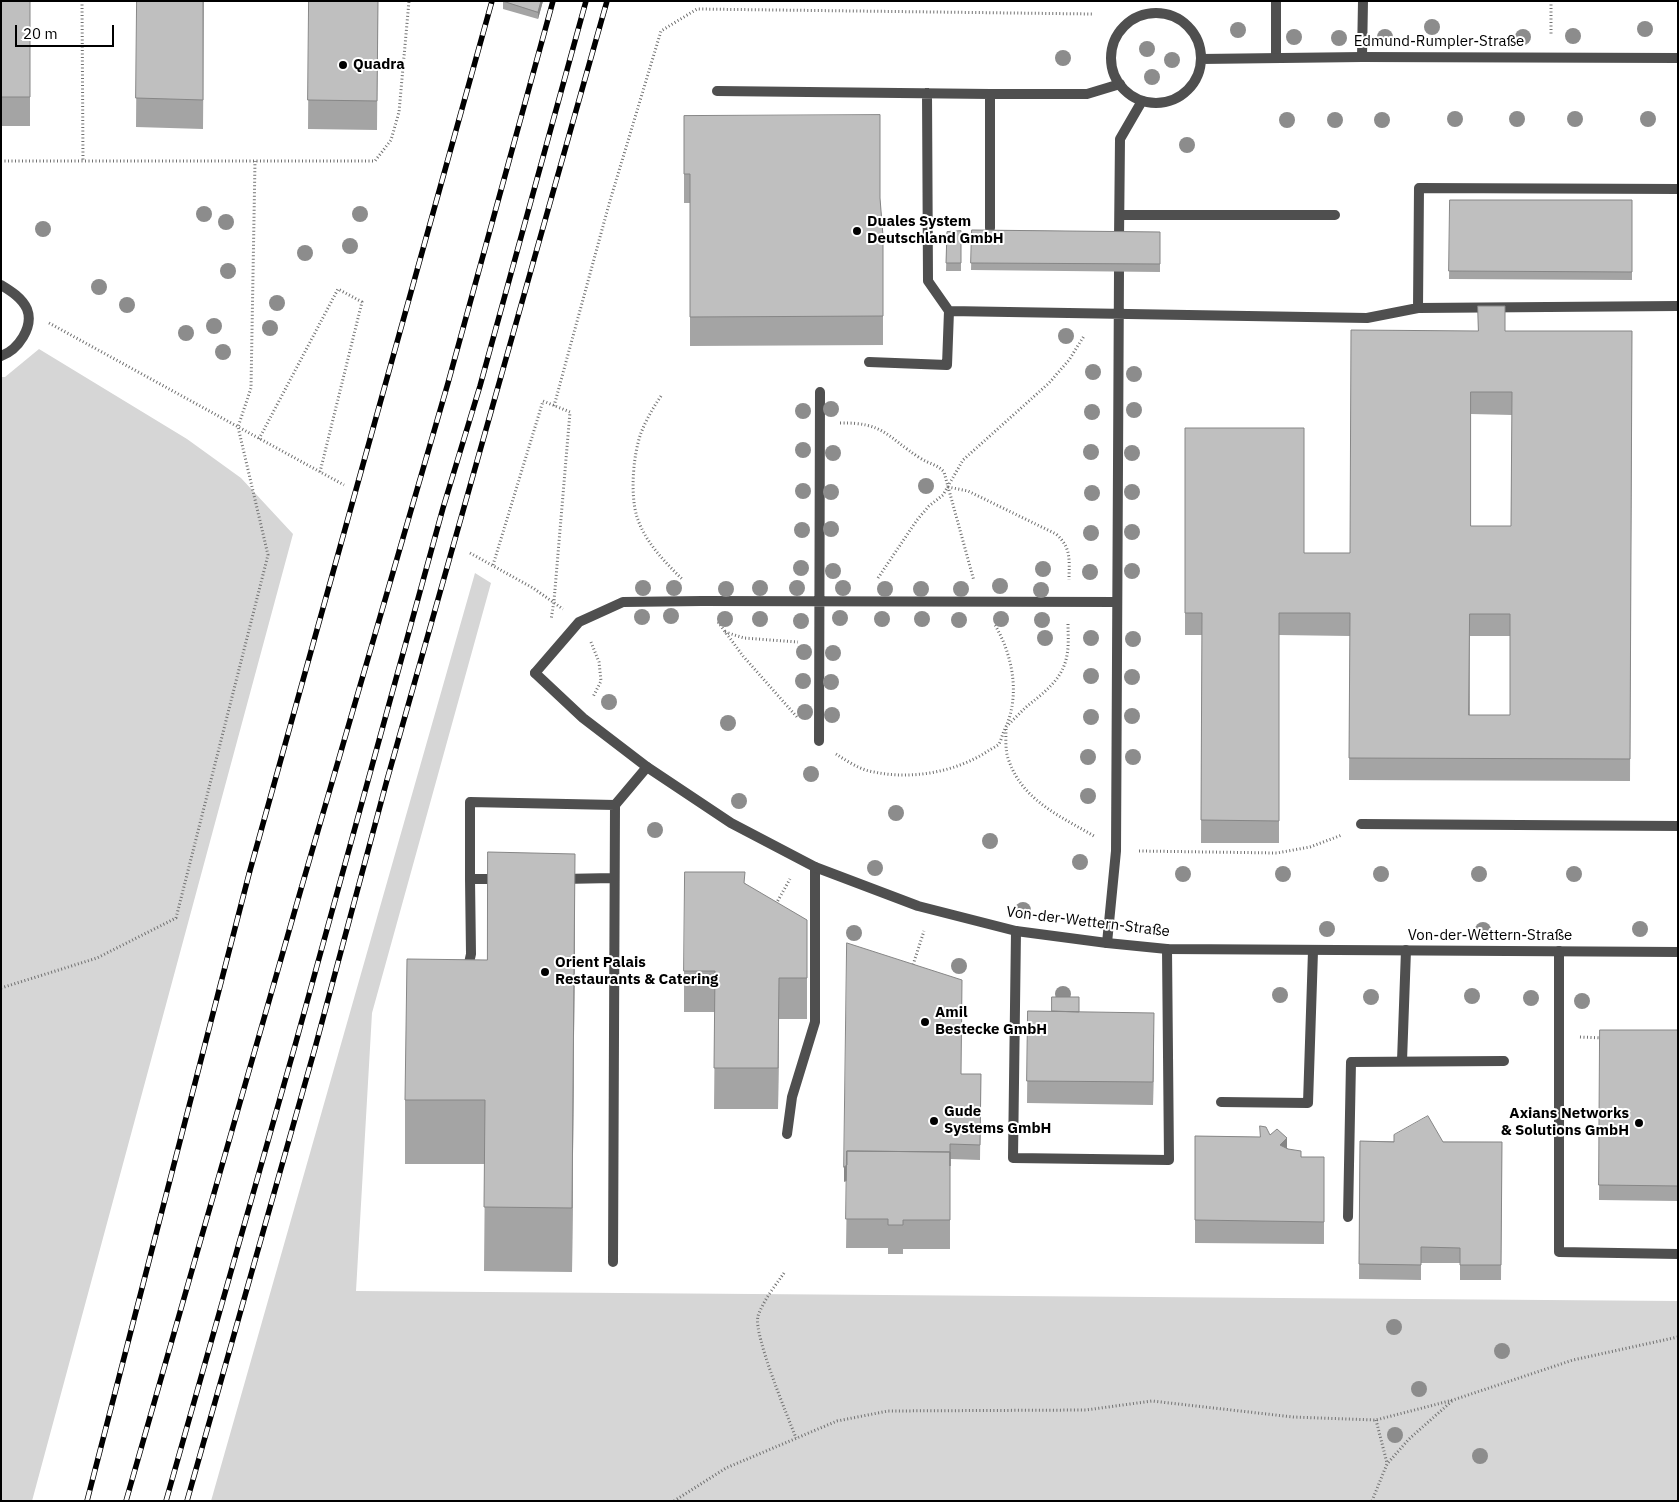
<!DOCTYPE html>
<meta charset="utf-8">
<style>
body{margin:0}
#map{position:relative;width:1679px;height:1502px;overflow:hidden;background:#fff;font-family:"IBM Plex Sans",sans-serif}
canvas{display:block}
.frame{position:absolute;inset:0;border:2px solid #000;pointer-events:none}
.scale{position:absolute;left:15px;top:25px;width:99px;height:22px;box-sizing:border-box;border:2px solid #000;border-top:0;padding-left:6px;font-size:15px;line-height:18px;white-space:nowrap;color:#000;-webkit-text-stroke:4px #fff;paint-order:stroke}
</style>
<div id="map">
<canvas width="1679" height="1502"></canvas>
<div class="frame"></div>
<div class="scale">20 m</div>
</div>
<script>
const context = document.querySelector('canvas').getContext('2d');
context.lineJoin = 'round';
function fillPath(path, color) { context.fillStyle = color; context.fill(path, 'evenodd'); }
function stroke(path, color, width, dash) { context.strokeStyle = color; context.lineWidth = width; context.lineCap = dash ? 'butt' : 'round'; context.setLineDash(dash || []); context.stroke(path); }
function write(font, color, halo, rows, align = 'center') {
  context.font = font + ' "IBM Plex Sans",sans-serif'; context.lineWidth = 4; context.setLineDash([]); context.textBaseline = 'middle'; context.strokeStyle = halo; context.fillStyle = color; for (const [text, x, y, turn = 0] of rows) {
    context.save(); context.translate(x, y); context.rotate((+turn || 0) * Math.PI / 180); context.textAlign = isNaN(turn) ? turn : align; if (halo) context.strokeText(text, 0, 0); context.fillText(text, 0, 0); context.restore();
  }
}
const green = new Path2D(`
 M39,349L187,439L241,478L293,534L32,1501H1V377H5Z
 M475,573L491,583L372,1013L356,1291L1678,1301V1501H211Z`);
const path = new Path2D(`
 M82,1L83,161
 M1551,1V36
 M1,161H375L391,140L399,112L409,1
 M49,323L344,485
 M661,396C653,408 646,420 641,433C633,455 630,495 637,517C645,542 664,561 682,579
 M554,406L609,204L661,31L697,9L1092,14
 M840,423C884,422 887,437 920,458C929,464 937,464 944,472L974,581
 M259,439L338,289L362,302L320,472
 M948,487L968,491L1056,534C1072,548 1069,561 1069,580
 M470,553L533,588L563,609
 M493,565L543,401L570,412L554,601L551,620
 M878,578L917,520L929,506L943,495L963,460L1049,383L1069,360L1084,336
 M718,622L743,656L797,717
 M1068,624C1068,634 1069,645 1067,655C1063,680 1043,693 1025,708C1019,714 1012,721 1006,727C1006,737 1005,749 1008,758C1021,800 1060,816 1094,836
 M725,632L744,638L798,642
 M591,642L599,662L601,681L593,697
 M836,754C847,761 860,770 874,772C912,780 956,772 988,751C991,749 995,747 998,745C1001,742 1002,735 1004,731C1021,697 1013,656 995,625
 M1139,851L1277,853L1310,847L1342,835
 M776,904L790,879
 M912,968L924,931
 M1,988L97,958L176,918L268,555L238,427L251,388L255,161
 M1580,1037L1603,1038
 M784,1273C775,1286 763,1301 758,1316C753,1334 788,1417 796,1438
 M1376,1420L1387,1463
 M674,1501L726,1468L837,1421L888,1411L1086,1410L1152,1401L1293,1417L1376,1420L1453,1400L1573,1360L1678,1337
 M1372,1501L1387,1464L1409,1439L1452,1401`);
const service = new Path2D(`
 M1276,1V58
 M1362,57L1363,1
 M717,91L990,94H1087L1120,84
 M927,93L928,281L949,311
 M1120,215H1335
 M990,228V94
 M1119,239L1120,139L1142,101
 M1418,308L1419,188L1678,189
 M869,362L947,365L949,311L1367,318L1418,308L1678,306
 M535,673L579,622L623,602L702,601L1117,602
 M819,741L820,392
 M1361,824L1678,826
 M470,879V802L615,805
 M562,879L613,878
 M1016,931L1013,1158L1169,1160L1167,949
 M1107,943L1116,851L1119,271
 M1559,951V1252L1678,1254
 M467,972L471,954L470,879H500
 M1402,1061L1406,950
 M1221,1102L1308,1103L1313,951
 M787,1134L792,1097L815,1022V867
 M1348,1217L1351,1062L1504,1061
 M613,1262L615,805L647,767`);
const minor = new Path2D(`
 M1111 58a45 45 0 1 1 90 0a45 45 0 1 1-90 0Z
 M1201,59L1362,57L1678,58
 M1,285C11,291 22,298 27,309C34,327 18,350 1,356
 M535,673L583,718L647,767L731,823L815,867L918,906L1016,931L1107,943L1167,949L1678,952`);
const rail = new Path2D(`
 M87,1501L249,874L492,1
 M126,1501L301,889L448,383L553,1
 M166,1501L296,1042L443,508L480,386L586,1
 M187,1501L315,1048L387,780L607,1`);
const trees = [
 [1432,27],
 [1645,29],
 [1238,30],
 [1573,36],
 [1294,37],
 [1385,37],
 [1523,37],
 [1339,38],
 [1147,49],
 [1063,58],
 [1172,60],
 [1152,77],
 [1455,119],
 [1517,119],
 [1575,119],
 [1648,119],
 [1287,120],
 [1335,120],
 [1382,120],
 [1187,145],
 [204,214],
 [360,214],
 [226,222],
 [43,229],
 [350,246],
 [305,253],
 [228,271],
 [99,287],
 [277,303],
 [127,305],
 [214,326],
 [270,328],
 [186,333],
 [1066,336],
 [223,352],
 [1093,372],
 [1134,374],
 [831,409],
 [1134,410],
 [803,411],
 [1092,412],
 [803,450],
 [1091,452],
 [833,453],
 [1132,453],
 [926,486],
 [803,491],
 [831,492],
 [1132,492],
 [1092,493],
 [831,529],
 [802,530],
 [1132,532],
 [1091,533],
 [801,568],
 [1043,569],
 [833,571],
 [1132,571],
 [1090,572],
 [1000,586],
 [643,588],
 [674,588],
 [760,588],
 [797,588],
 [843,588],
 [726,589],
 [885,589],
 [921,589],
 [961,589],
 [1041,590],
 [671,616],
 [642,617],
 [840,618],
 [725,619],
 [760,619],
 [882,619],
 [922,619],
 [1001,619],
 [959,620],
 [1042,620],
 [801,621],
 [1045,638],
 [1091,638],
 [1133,639],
 [804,652],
 [833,653],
 [1091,676],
 [1132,677],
 [803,681],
 [831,682],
 [609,702],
 [805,712],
 [832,715],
 [1132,716],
 [1091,717],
 [728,723],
 [1088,757],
 [1133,757],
 [811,774],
 [1088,796],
 [739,801],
 [896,813],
 [655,830],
 [990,841],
 [1080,862],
 [875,868],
 [1183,874],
 [1283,874],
 [1381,874],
 [1479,874],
 [1574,874],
 [1023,910],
 [1327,929],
 [1640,929],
 [1483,930],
 [854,933],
 [959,966],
 [1063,994],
 [1280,995],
 [1472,996],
 [1371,997],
 [1531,998],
 [1582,1001],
 [1394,1327],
 [1502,1351],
 [1419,1389],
 [1395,1435],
 [1480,1456]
];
const wall = new Path2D(`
 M1,1H30V126H1Z
 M137,1H204L203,129L136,127Z
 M309,1H378L377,130L308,129Z
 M503,1H543L538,19L503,9Z
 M684,116L880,199L883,236V345L690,346V203H684Z
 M1450,200H1632V280L1449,279Z
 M972,230L1160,232V272L971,270Z
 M961,231V271H946L947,232Z
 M1505,331H1632L1630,781L1349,780L1350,636L1279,635V843H1201L1202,635H1185V428L1304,553H1350ZM1471,414L1512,415L1511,526H1471ZM1470,636H1510V715H1470Z
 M745,883L807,961V1019H779L778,1109H714L715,1012H684V971Z
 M575,918L572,1272L484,1271L485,1164H405V1100L487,960Z
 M1028,1011L1079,1012L1154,1035L1153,1105L1027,1103Z
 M1600,1030H1678V1201L1599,1200Z
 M961,1074H981L980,1160L950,1159V1249H903V1254H888V1248H846L847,1181L844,1182Z
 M1270,1135L1287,1148L1301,1157H1324V1244L1195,1243V1136L1260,1137Z
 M1360,1141L1502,1142L1501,1280H1460V1263H1421V1280L1359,1279Z`);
const shadedWall = new Path2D(`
 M541,1H543L538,19V12Z
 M575,854V918L572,1272V1208Z
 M779,978V1019L778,1109V1068Z
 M1154,1013V1035L1153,1105V1082Z
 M1287,1138V1161L1280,1145Z
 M847,1165V1180L844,1182V1167Z`);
const building = new Path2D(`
 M1,1H30V97H1Z
 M137,1H203V100L136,98Z
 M309,1H378L377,101L308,100Z
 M503,1H541L538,12Z
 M880,115V198L883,236V316L690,317V174H684V116Z
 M1450,200H1632V272L1449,271Z
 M972,230L1160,232V264L971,263Z
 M961,231V263H946L947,232Z
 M1478,306H1505V331H1632L1630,759L1349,758L1350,613H1279V821L1201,820L1202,613H1185V428H1304V553H1350L1351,330L1478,331ZM1471,392H1512L1511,526H1471ZM1470,614H1510V715H1469Z
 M488,852L575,854L572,1208L484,1207L485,1100H405L407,959L487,960Z
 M685,872H745L744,883L807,920V978H779L778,1068H714L715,971H684Z
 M847,943L962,980L961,1074H981L980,1145L950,1144V1166V1152L847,1151V1165L844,1167Z
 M1052,997H1079V1012L1052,1011Z
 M1028,1011L1154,1013L1153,1082L1027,1081Z
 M1600,1030H1678V1186L1599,1185Z
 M1428,1116L1443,1142H1502L1501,1265H1460V1248L1421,1247V1265L1359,1264L1360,1141L1394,1142V1135Z
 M1260,1126L1266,1127L1270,1135L1277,1129L1287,1138L1280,1145L1288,1149L1301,1151V1157H1324V1222L1195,1220V1136L1260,1137Z
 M847,1151L950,1152V1220H903V1225H888V1219H846Z`);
const markers = [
 [343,65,5,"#000"],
 [857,231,5,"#000"],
 [545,972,5,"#000"],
 [925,1022,5,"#000"],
 [934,1121,5,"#000"],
 [1639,1123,5,"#000"]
];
const streetNames = [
 ["Edmund-Rumpler-Straße",1439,42],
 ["Von-der-Wettern-Straße",1088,922,7],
 ["Von-der-Wettern-Straße",1490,936]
];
const poiNames = [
 ["Quadra",353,65],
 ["Duales System",867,222],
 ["Deutschland GmbH",867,239],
 ["Orient Palais",555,963],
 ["Restaurants & Catering",555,980],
 ["Amil",935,1013],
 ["Bestecke GmbH",935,1030],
 ["Gude",944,1112],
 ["Systems GmbH",944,1129],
 ["Axians Networks",1629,1114,"right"],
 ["& Solutions GmbH",1629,1131,"right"]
];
fillPath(green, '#d6d6d6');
stroke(path, '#717171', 3, [1, 2.5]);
stroke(service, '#4f4f4f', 10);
stroke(minor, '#4f4f4f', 10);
stroke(rail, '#000', 5.5);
stroke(rail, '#fff', 4, [11]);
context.fillStyle = '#8c8c8c';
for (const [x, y] of trees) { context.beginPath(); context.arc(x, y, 8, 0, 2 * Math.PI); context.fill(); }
fillPath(wall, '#a4a4a4');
fillPath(shadedWall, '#868686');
fillPath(building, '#bfbfbf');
stroke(building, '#868686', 1);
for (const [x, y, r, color] of markers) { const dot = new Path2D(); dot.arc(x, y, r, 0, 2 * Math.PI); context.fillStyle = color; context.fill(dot); stroke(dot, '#fff', 2); }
write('15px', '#000', '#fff', streetNames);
write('bold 15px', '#000', '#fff', poiNames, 'left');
</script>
